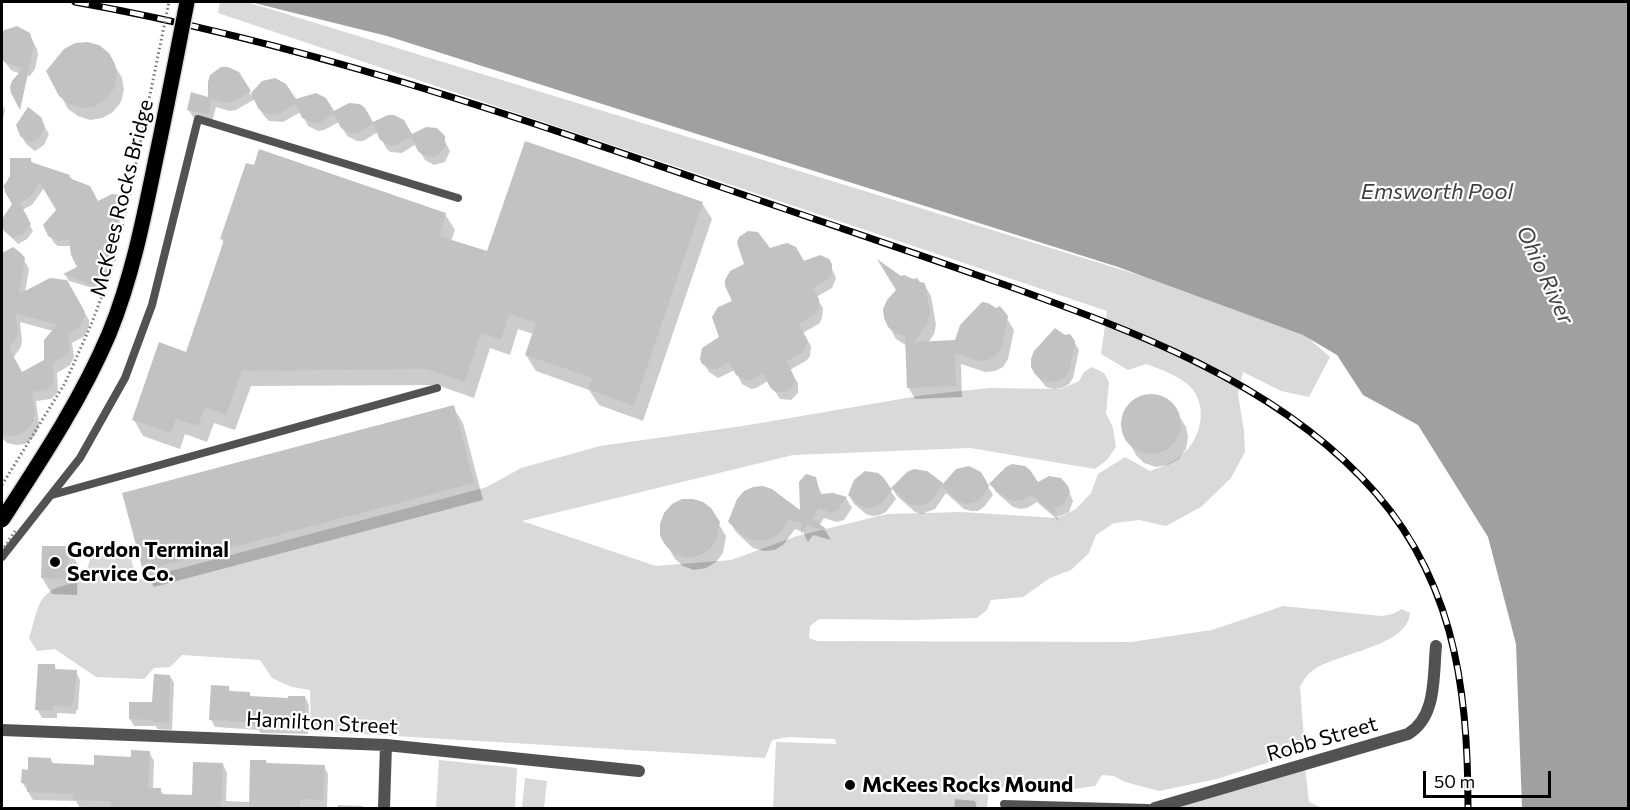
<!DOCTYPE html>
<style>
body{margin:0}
#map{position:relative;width:1630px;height:810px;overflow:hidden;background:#fff;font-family:Commissioner,sans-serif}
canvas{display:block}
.frame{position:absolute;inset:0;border:3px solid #000;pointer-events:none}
.scale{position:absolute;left:1423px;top:771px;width:128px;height:27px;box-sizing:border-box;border:3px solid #000;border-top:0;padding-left:8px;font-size:18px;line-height:21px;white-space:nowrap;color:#000;-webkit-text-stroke:4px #fff;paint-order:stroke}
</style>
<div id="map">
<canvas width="1630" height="810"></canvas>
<div class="frame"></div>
<div class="scale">50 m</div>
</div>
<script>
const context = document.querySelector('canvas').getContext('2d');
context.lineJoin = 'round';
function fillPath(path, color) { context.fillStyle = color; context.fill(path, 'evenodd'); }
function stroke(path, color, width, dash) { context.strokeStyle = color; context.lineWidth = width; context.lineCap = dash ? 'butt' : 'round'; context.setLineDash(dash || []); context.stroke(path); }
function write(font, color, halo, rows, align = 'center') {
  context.font = font + ' Commissioner,sans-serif'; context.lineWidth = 4.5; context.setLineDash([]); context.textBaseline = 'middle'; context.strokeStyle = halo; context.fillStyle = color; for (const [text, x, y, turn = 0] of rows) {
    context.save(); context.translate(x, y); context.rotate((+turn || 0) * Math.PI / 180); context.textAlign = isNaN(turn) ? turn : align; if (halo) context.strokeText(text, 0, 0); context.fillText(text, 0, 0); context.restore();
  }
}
const green = new Path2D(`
 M220,2H247L1260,312L1299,330L1330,357L1309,397L1281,391L1243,372L1238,394L1244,431L1245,452L1231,478L1201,507L1166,526L1139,520L1114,523L1096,535L1089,553L1071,570L1050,578L1023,597L991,600L987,610L977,618L911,620L819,619L810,626L809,638L817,641L1131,642L1212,630L1283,606L1382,616L1393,614L1402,609L1410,613C1408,647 1335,653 1312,671C1307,674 1304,681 1300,686L1304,740L1291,755L1217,779L1159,791L1125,782L1114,776L1102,775L1095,786C1074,789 1053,793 1032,792C1017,790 1004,786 989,788L987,808H773L776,742L836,744L835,739L788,737L772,740L765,758L311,731L310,690L292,687L272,678L260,660L182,655L170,667L154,668L144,679L96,677L55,649L37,651L29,638C33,627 36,607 43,598C64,575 83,596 91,555L106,549L129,551L137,580L487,487L521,468L600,446L743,426L924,395L989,388L1061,389L1079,381L1084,372L1092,367L1104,373L1109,382L1106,413L1113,428L1116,447L1107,460L1095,469L970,448L793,455L522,521L656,566L731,560L797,536L887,514L961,512L1057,518L1076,509L1091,493L1098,474L1125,457L1150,471C1157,468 1165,466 1172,462C1196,449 1210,416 1194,391C1185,378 1160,369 1146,364L1128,370L1101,354L1107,311L218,13Z
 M439,760L517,768L515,808L436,807Z
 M1305,767L1309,802L1323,808H1163Z
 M525,778L547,781L544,808H522Z`);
const water = new Path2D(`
 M250,2H1628V808H1522L1516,644L1488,537L1418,425L1363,395L1337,355L1303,335L1118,267L387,36Z`);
const shadow = new Path2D(`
 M4,32L29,34L37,49L38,55L35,69L30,76L12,71L3,60L2,36Z
 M108,54L122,78L124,90L121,102L113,112L102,118L90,120L78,116L68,109L48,72Z
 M238,73L251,95L263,83L295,101L334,112L364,109L373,124L389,117L412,136L443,137L450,151L445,162L434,165L425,160L416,144L402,153L390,152L386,148L378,132L363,141H357L347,136L339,122L324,130L318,131L308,126L301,112L283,122L269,121L264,116L255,99L236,110L229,111L216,107L212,122L193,117L188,109L210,98Z
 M2,105L5,110L2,122Z
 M44,126L49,134L44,145L35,151L26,144L21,135Z
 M30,159L33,164L69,176L98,203L120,199L124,206V210L118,219L123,228L118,237V250L113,256L114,266L107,277V288L103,291L69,281L65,275L79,267L72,246H58L54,243L45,226L58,210L44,188L32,205L22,210L33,231L27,239L18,244L7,233L13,204L3,186Z
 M702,203L712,219L643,421L599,405L589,390L536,371L526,355L533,334L518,329L510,355L490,348L474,398L437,385L251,386L235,430L214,423L207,442L185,434L180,449L143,436L134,420L187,354L224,243L222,239L445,214L455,230L451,241L488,253Z
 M782,244L791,245L803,262L828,260L836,278L832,288L816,297L823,308L822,318L820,323L803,333L811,346L810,356L807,360L790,370L798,383V393L791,400L780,399L768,381L756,388L751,389L742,384L735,370L718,378L709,372L701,359L721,338L734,302L769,250Z
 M13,249L21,255L29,269L25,293L66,281L89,320V326L85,336L72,343L74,357L70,365L57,373L58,392L51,399L36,401L39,424L37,432L32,439L25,444L16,445L7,443L2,438V391L4,388L2,386V281L7,278L2,268V257ZM20,322L53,331L46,361L22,374L13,358L21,347L22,341Z
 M901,278L924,284L931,296L936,325L934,334L928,343L956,342L1006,317L1014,330L1008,359L1003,367L995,371L985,372L961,364L962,397L915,399L909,388L907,346L896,339L889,326Z
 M1074,342L1079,350L1073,378L1069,384L1062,388L1054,389L1046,387L1036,374Z
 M1154,395L1164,399L1172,405L1186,427L1188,437L1186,449L1179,459L1168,465L1156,467L1144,463L1136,455L1123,431L1122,420L1126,409L1134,401L1144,396Z
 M453,407L463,423L483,500L154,587L144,570Z
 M980,473L993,495L984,507L978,511H971L964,509L946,493L935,509L922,514L915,512L897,496L893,489L942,484L943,486Z
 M882,478L896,499L886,512L880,515L873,516L866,514L854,504L849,495Z
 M815,479L822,495L846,498L852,508L844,520L837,522L824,518L819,526L825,530L831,540L813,535L808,542L803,532L795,529L784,544L775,550L764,551L753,548L736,532L730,522L802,513Z
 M991,484H1037L1067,487L1073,501L1069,512L1057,517L1059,521L1037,502L1027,508L1020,509L1013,507L996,492Z
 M718,523L726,536L723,553L716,562L706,568L694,570L683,566L675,559L667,545Z
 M68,548L78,565L77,595L52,594L42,578Z
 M54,666L57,671L76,672L80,680L78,710H76V714L57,713V718H42L37,709Z
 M170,676L174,683L172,730L157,729L156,726H134L130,719L131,703L154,704Z
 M228,687L231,693H249L252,698L290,699L305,697L309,705L308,734L260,733L259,730L215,727L211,719Z
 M149,752L154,761L153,790H160L164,795L193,797L223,764L227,773L226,801L250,802L266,761L267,765L324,766L328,774L327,807L80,808L76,801L33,800L22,782L29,771L51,759L54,765L95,767Z
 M955,799L975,801L977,808H954Z
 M338,805L362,806L364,808H338Z`);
const building = new Path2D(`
 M17,26L30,33L34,46L20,110L11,93L10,87L12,81L23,68L6,63L2,59V31Z
 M87,42L99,45L109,53L115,64L117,76L114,89L106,99L95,106L82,108L69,104L59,96L46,71L64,49L75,43Z
 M221,67H228L239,72L251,91L232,102L224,103L212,99L208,115L187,110L191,92L208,97V82L210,75Z
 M275,78L286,84L296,99L316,93L326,98L334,111L349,103L360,104L365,108L373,122L388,115H394L404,120L412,134L426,127L437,128L445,136V148L435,157L423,155L418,151L411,137L397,145L391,146L380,140L373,124L358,133L351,134L341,128L334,114L319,123H313L302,118L296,104L278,114L271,115L263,113L258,108L251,93L262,81Z
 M28,107L41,117L45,127L40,137L29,143L20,136L16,125Z
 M525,141L703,202L634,406L588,389L592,378L525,355L536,323L509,314L501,340L481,333L465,382L426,369L242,371L226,415L205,407L198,426L176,419L171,433L132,420L159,342L186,352L224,240L220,239L246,163L254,165L259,149L446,213L439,236L487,251Z
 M10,158H31V162L70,175L69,178L90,186L98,201L112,194L120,195L121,203L116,212L120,220L115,230V243L110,249L111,262L104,270L105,278L102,284L95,286L63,274L77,267L71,255L69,239L58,241L53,239L48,236L43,225L56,210L40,183L29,198L20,203L31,224L24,233L13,238L4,231L2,226V219L12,204L5,192L4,186L10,176Z
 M748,231L758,232L770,248L787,243L796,247L804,261L820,255L829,259L832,264V274L828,279L813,288L819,299V310L815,314L799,324L808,341L803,352L787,361L795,379L794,385L786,392L774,391L770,387L763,373L751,380L746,381L736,375L729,362L718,369L712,370L702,364L700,359L702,348L719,337L712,317L718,307L732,301L725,286V280L730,271L744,264L737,243L739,237Z
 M13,247L22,254L25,258L19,294L50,278L67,280L84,310L85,316L80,327L68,334L70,347L69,352L65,356L53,363L54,383L46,390L32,392L35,414L33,423L27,430L19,435L10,436L2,434V253ZM15,313L57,325L44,340V360L22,372L9,348L17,337L18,331Z
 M877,259L901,276L904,275L913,279L917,278L920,282L925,283L930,312L928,322L914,342L955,340L960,325L982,302L988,303L996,308L1000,306L1008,316L1002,347L996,355L988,360L978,361L955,353L956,386L907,388L905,336L895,333L888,327L884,318L883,309L887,300L896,290Z
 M1055,328L1065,335L1070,334L1075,341L1070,370L1065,377L1057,381L1049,382L1041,380L1035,374L1031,367V359L1034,351Z
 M1121 424a30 30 0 1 1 60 0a30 30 0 1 1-60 0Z
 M454,405L474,483L143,571L122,493Z
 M1012,464L1025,466L1030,470L1038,482L1049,476L1061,478L1068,486L1070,492L1064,504L1054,508L1056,512L1054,514L1032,495L1022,500L1015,501L1007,499L989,484L1006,467Z
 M969,466L981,472L989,486L980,499L973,503L965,504L958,501L941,486L931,501L924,505L916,506L909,504L891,488L907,472L914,469L927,471L943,483L942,485L956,469Z
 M865,471L878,473L883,477L892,490L882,503L875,507L868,508L860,506L848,495L854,480Z
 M806,474L816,477L820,494L833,493L847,497L838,510L831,513L819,508L812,518L826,529L825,531L807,525L801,534V523L789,520L779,534L769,540L757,541L746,538L728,522L737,499L744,491L753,487L763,486L772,489L800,510L799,482Z
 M682,499H693L703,502L711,508L720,522L716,540L709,550L698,556L686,558L674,554L666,546L660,536V524L664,513L672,504Z
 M42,546H69L68,579L41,578Z
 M38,664H55V669L77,670L74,702H72V707L53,706V711L35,710Z
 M154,674L170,675L169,723L152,722V720L129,719V702H152Z
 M211,685L229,686V691L250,692V696L288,698V696H305V726L254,725L255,723L209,720Z
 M131,750L150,751L148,788H161V794L192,795L193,762L223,763L221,808H110L111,801L73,800L74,794L27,792V783H21L22,769L28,770V757L51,758V763L94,765V755L131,757Z
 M250,760H266V763L325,765L323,800L300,799V808H249Z`);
const lane = new Path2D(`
 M52,495L437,388
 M2,557L80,458L125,378L152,305L198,119L458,198
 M1004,804L1148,808`);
const street = new Path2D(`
 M2,730L386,745L639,771
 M384,808L386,745
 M1155,808L1408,734C1437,717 1433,676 1436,646`);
const rail = new Path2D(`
 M75,2C319,45 554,130 788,210C862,235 937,261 1011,287C1135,332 1267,380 1361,477C1453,571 1468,683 1468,808`);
const pathBridge = new Path2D(`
 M2,485L65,383L91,325L112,269L128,202L169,2
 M2,551L15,531`);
const primaryBridge = new Path2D(`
 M2,520C41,460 81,400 109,334C132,278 144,217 156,158C167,106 177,54 187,2`);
const markers = [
 [55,562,6,"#000"],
 [850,785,6,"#000"]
];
const streetNames = [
 ["McKees Rocks Bridge",122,198,-76],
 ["Hamilton Street",322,723,3],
 ["Robb Street",1322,739,-16]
];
const poiNames = [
 ["Gordon Terminal",67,550],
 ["Service Co.",67,574],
 ["McKees Rocks Mound",862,785]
];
const waterNames = [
 ["Emsworth Pool",1437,192],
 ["Ohio River",1545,275,65]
];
fillPath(green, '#d9d9d9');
fillPath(water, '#a0a0a0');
fillPath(shadow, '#0003');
fillPath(building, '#c2c2c2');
stroke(lane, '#525252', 8);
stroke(street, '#525252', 12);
stroke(rail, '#000', 7);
stroke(rail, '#fff', 4.5, [14]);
stroke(primaryBridge, '#dbdbdb', 18, []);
stroke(pathBridge, '#747474', 3, [1.5, 3]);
stroke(primaryBridge, '#000', 15);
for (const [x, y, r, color] of markers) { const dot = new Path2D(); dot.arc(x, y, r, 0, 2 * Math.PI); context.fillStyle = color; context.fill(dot); stroke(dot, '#fff', 2); }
write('21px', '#000', '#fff', streetNames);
write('bold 21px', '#000', '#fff', poiNames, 'left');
write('italic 22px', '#414141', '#fff', waterNames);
</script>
